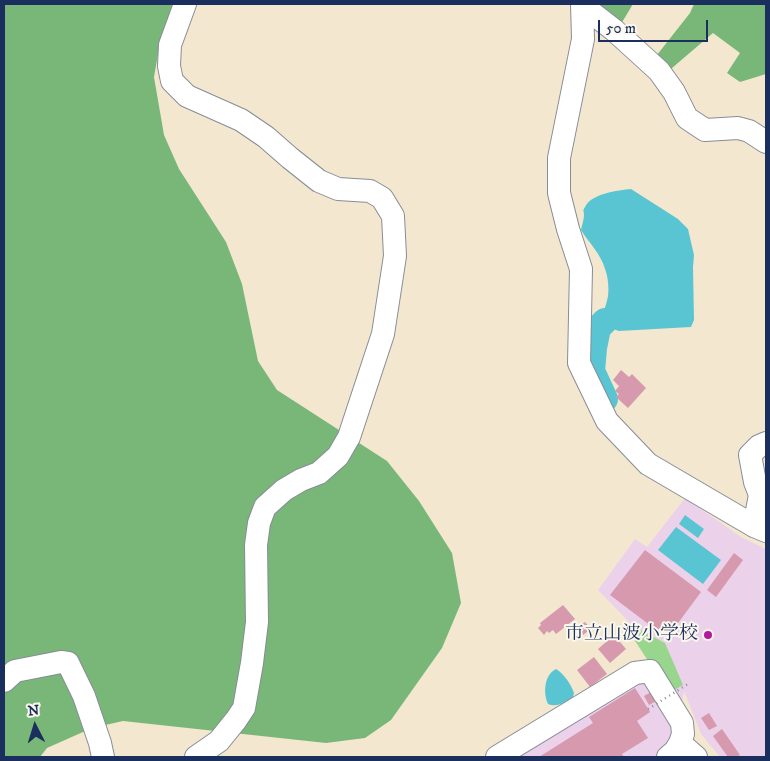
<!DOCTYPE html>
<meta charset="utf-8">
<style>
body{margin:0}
#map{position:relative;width:770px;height:761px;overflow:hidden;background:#f3e8cf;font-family:"IM FELL DW Pica",serif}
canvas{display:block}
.frame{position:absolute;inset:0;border:5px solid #1b2f5e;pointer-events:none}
.north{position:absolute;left:10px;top:701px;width:50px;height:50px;-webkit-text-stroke:4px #fbf7ec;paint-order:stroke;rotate:355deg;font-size:14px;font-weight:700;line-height:20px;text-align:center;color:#1b2f5e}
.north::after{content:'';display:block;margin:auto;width:18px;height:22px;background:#1b2f5e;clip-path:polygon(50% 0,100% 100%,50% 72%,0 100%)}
.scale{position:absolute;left:598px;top:20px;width:110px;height:22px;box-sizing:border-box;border:2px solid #1b2f5e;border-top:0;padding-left:6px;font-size:15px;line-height:18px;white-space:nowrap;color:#1b2f5e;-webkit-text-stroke:4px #fbf7ec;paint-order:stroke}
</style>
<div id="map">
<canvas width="770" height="761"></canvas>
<div class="frame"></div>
<div class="north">N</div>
<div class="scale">50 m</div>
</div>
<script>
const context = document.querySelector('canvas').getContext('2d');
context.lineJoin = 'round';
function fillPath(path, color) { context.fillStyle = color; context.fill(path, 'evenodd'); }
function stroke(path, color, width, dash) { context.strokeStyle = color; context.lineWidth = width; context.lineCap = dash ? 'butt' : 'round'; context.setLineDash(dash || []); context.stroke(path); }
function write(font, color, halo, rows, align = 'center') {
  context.font = font + ' "IM FELL DW Pica","Noto Serif JP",serif'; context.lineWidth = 4; context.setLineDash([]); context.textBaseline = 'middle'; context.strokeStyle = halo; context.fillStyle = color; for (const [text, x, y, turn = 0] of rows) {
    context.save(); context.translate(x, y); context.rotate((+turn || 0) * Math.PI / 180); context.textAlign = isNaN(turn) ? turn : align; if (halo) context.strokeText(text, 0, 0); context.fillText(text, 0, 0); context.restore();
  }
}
const built = new Path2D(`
 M685,498L741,537L766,549V757H720L701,734L684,691L677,732L659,755L655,757H508L636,677L665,643L633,626L598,590L635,539L647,547Z`);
const green = new Path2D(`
 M633,626L665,643L683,685L669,693L626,627Z`);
const forest = new Path2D(`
 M4,4H197L175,16L161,37L154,77L164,135L179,169L226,242L242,284L258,361L277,390L387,461L419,501L452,553L461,603L442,648L391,720L365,738L326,743L123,721L92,728L47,748L40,757H4Z
 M595,4H633L618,29Z
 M694,4H766V74L740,82L727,73L740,53L713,33L665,74L653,60L690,13Z`);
const water = new Path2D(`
 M631,189L678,219L688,229L694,255L693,267L694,320L691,327L619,331L610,328C599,312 605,313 608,296C609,287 608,277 605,269C601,254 589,243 581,230C582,225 584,219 584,215C584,209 582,212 585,207C591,194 618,190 631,189Z
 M685,515L704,529L698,538L679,524Z
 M676,527L721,560L703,584L658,550Z
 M556,669C564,674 571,684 574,693L573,697C566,702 557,708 548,704C543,693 544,675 556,669Z`);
const river = new Path2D(`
 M605,399L592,371L594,348L598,328L605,321`);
const building = new Path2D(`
 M621,370L629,377L632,374L646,388L628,408L616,397L619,394L615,391L619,386L613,380Z
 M645,550L701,592L667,638L610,595Z
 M734,553L743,560L716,597L707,590Z
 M563,605L575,619L556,634L553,630L549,633L547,631L544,635L538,628L541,625L540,623Z
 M585,622L591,629L583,635L577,628Z
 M614,635L626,649L610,663L598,649Z
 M594,657L607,674L590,687L577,670Z
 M635,688L650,712L637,721L648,738L622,754L624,757H539L593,723L589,717Z
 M653,691L658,700L649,705L644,696Z
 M709,713L717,726L709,730L701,718Z
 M722,729L740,755L736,757H728L713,736Z`);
const minor = new Path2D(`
 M185,4L170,45L169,66L172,81L187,96L241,120L266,137L290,158L319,181L338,189L370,191L382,198L393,216L395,256L383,334L349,437L338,456L319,473L301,480L284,490L265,507L259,523L256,545L257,622L252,663L244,708L236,720L219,741L196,757
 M582,4L583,39L559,158V193L568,229L581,269L579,363L607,421L648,464L754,526L766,531
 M583,6L614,30L659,71L674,92L687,118L705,130L738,128L749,131L766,142
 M754,526L760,495L755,482L750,455L759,446L766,443
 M4,681L15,671L61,662L68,663L84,696L100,743L103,757
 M680,743L696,757
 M497,757L635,673L650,671L682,723L683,734L680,743L675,751L668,757`);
const pathBridge = new Path2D(`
 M648,709L688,684`);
const markers = [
 [708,635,5,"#b5179e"]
];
const poiNames = [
 ["市立山波小学校",698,635]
];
fillPath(built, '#ecd1ea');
fillPath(green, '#97d68c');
fillPath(forest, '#79b778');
fillPath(water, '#59c5d3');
stroke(river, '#59c5d3', 26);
fillPath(building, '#d699ad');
stroke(minor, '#878c96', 24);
stroke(minor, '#fff', 22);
stroke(pathBridge, '#878c96', 2.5, [1, 4]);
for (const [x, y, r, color] of markers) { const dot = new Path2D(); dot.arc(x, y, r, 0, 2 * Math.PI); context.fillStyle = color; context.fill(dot); stroke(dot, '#fbf7ec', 2); }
write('19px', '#1b2f5e', '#fbf7ec', poiNames, 'right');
</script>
